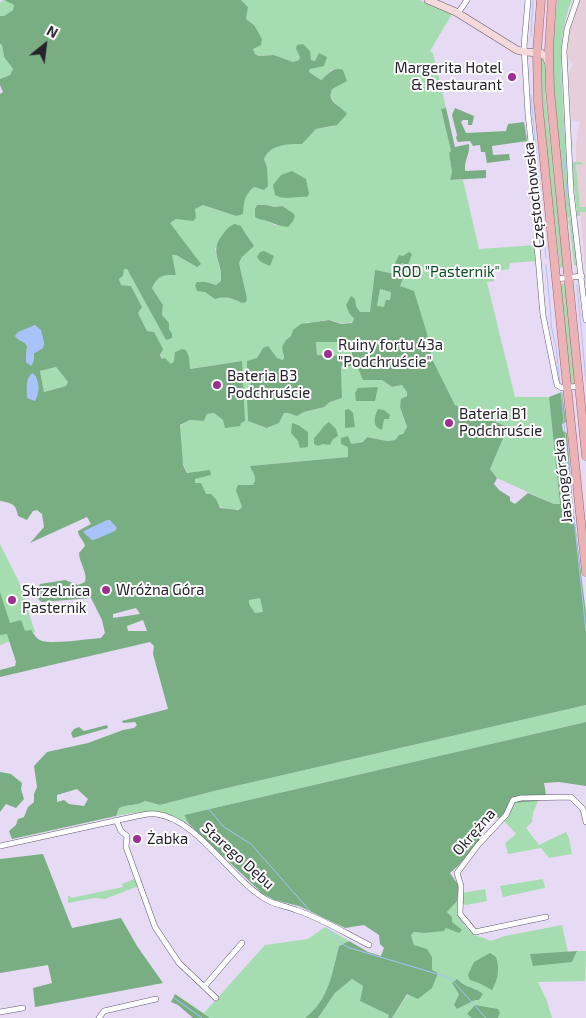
<!DOCTYPE html>
<meta charset="utf-8">
<style>
body{margin:0}
#map{position:relative;width:586px;height:1018px;overflow:hidden;background:#e6daf5;font-family:"Exo 2",sans-serif}
canvas{display:block}
.north{position:absolute;left:20px;top:20px;width:50px;height:50px;-webkit-text-stroke:4px #fff;paint-order:stroke;rotate:29deg;font-size:14px;font-weight:700;line-height:20px;text-align:center;color:#27232c}
.north::after{content:'';display:block;margin:auto;width:18px;height:22px;background:#27232c;clip-path:polygon(50% 0,100% 100%,50% 72%,0 100%)}
</style>
<div id="map">
<canvas width="586" height="1018"></canvas>
<div class="north">N</div>
</div>
<script>
const context = document.querySelector('canvas').getContext('2d');
context.lineJoin = 'round';
function fillPath(path, color) { context.fillStyle = color; context.fill(path, 'evenodd'); }
function stroke(path, color, width, dash) { context.strokeStyle = color; context.lineWidth = width; context.lineCap = dash ? 'butt' : 'round'; context.setLineDash(dash || []); context.stroke(path); }
function write(font, color, halo, rows, align = 'center') {
  context.font = font + ' "Exo 2",sans-serif'; context.lineWidth = 4; context.setLineDash([]); context.textBaseline = 'middle'; context.strokeStyle = halo; context.fillStyle = color; for (const [text, x, y, turn = 0] of rows) {
    context.save(); context.translate(x, y); context.rotate((+turn || 0) * Math.PI / 180); context.textAlign = isNaN(turn) ? turn : align; if (halo) context.strokeText(text, 0, 0); context.fillText(text, 0, 0); context.restore();
  }
}
const commercial = new Path2D(`
 M580,0H586V281L576,162V142L580,122L571,120L569,72L573,64L568,58V39L572,19Z`);
const green = new Path2D(`
 M4,0L14,5L13,10L4,16H0V2Z
 M241,0H419L452,14L430,51L433,53L446,108L441,109L451,151L449,153L452,172L450,180H463L479,249L536,245V261L510,263L509,269L493,272L494,281L487,282L515,397H549L560,504H554L497,478L490,469L508,427L455,405L429,355L400,286L404,277L375,271L370,312H360L356,306L349,313L354,320C347,328 337,320 327,320C320,320 315,324 307,322L286,340L283,360L277,358L263,348C256,359 247,378 252,391L247,401L248,421L268,428L279,423L284,413H287L297,416L304,412L324,407L330,402L342,398L341,366H358L363,379L382,380L392,387L403,385L408,392L400,407L407,428L403,435H399L395,440L387,441L367,437L363,442L351,444L348,447V457L251,466C253,474 258,477 253,485H238L242,507C224,519 207,495 195,483V479C177,466 181,446 180,426L190,420L204,421L207,414L214,413L223,420L242,361L189,369L174,361L171,365L162,359L154,332L147,331L138,313L142,307L131,286L121,285L119,279L123,276L124,268L127,269L166,340L169,324L162,315L163,305L152,288C158,275 162,275 176,275L171,255H176L197,267L169,223L176,219L195,218V209L203,205L236,216L248,192L254,187L264,189L267,167L264,159C271,144 287,144 302,143L316,129L334,126L345,111C324,97 332,92 333,69L321,80L309,72L315,61L311,60L296,49L300,56L299,60L293,62L274,55L259,56L255,54L253,49L254,25L246,19L248,7ZM266,205L274,207L282,206L277,226L267,221ZM246,237L251,240L239,263L247,298L242,303C232,298 226,296 215,298L205,292L206,282L216,285L221,281V274L215,248Z
 M557,0H572C557,35 562,68 563,105C565,142 567,179 571,216L568,219L569,226L566,218L553,84V50Z
 M0,44L2,45L4,57L13,69L10,75L0,79Z
 M540,57H542L545,62V94L564,267L560,268C553,197 542,128 540,57Z
 M574,162H581L583,164L576,165L580,207H586V212H580V216H577L572,165Z
 M572,216L579,266L574,265L569,220Z
 M562,284H565L566,287L575,383L570,385L560,286Z
 M380,289L391,291L390,300L384,308L377,306Z
 M316,342H352V356L317,355Z
 M56,367L68,382L66,386L44,392L40,371Z
 M0,544L19,582L35,632L0,645Z
 M260,597L263,612L255,613L249,605V600Z
 M586,705V722L184,815L189,824C164,810 143,810 116,816L119,808C128,804 137,806 145,801L160,805L214,791Z
 M529,801H538L533,813L532,822L526,828L539,845L566,832L569,838L572,854L549,858L541,848L508,854L505,843L516,834L503,820L513,803Z
 M134,879L137,886L136,887L105,899L94,898L68,903V896H70L71,898L123,887L122,884Z
 M543,879L545,888L503,897L500,886Z
 M485,889L487,901L466,905L463,904L462,893Z
 M457,901C458,914 462,925 472,933C477,937 484,937 490,941L505,936L562,925L568,952L530,954L572,962L577,951H586L585,981L538,982L547,1001L552,1018H498L500,1013L467,1014L472,1018H392L408,994L432,970V957L414,945L411,935L414,932C427,934 442,932 452,922L447,912ZM465,987L476,989L475,1000L457,1009L454,1005L459,994Z
 M325,927L349,941L339,946C332,973 329,1001 305,1018H210L185,1000L204,1013L265,945L308,939Z
 M352,979L363,986L360,1001L389,1015L388,1018H318L335,993Z`);
const forest = new Path2D(`
 M4,0H241L248,7L246,19L254,25L262,39L261,45L253,49L255,54L259,56L274,55L293,62L299,60L300,57L296,49L297,45L303,44L310,51L311,60L315,61L319,53L327,57L324,66L310,69L309,72L321,80C328,74 334,66 343,70L347,81L332,89C326,103 341,105 347,114L337,125L316,129L302,144C287,144 271,144 264,159L267,167L268,186L264,190L254,187C244,195 244,202 243,214L236,216L203,205L195,209L196,218L193,221L176,219L170,223L201,264L197,267L176,255H172L176,275C163,275 158,275 152,288L163,305L162,315L169,323V329L172,334V338L166,340L127,269H124L123,276L119,279L121,285L131,286L142,307L138,313L147,331L154,332L163,349L160,355L162,359L165,358L171,364L174,361L175,352L182,349L186,350L189,357L190,369L242,361L245,421L241,423L240,426L225,428L223,420L214,413L207,414L204,421L190,420L180,425L183,465L187,473L210,470L211,475L195,479V483H201L206,494H211L216,499L220,508L238,510L242,507L236,490L238,485H253C258,477 253,474 250,466L348,457V447L341,444V438L348,436L351,444L363,442L367,437L387,441L395,440L399,435L403,434L407,427L400,407L401,399L407,396V392L402,385L392,387L382,380H363L357,366H341L342,398L330,402L324,407L304,412L297,416L288,413H284L279,423L267,428L248,421L247,401L252,391L250,385L251,382L247,379V361L257,358L263,348L268,346L277,358L283,360L284,357L282,347L286,340L291,336L293,330L301,324L329,320L342,324L352,323L354,319L349,313L346,305L351,296L355,299L356,306L360,312H370L375,270L404,276L400,286L414,291L432,350L430,355L455,405L508,427L490,469L497,478L494,484L499,490L510,497V501L515,504L528,493L554,504H560L549,397L562,392L566,422L562,424L563,431L567,433L573,507L586,614V705L214,791L160,805L145,801C137,806 128,804 119,808L116,816L12,839L9,831L16,825L18,819L24,817L28,807L34,802V794L37,787L34,766L47,752L88,743L123,730L134,728L137,725L135,722L123,723L122,721L168,709L153,654L154,646L150,642L0,677V670L15,666L16,662L7,634L0,635V592L10,623L21,620L25,631L31,630C34,634 36,639 42,641C54,644 88,639 101,638L105,633L102,620L91,598L42,602L39,600L37,590L40,584L65,580L78,585L85,582C88,573 79,562 79,553L85,546C84,540 78,537 78,531L91,524L87,517L30,543L44,527L42,514L37,510L33,511L27,520L18,516C16,504 12,503 0,501V94L3,92L0,85V79L10,75L13,69L4,57L2,45L0,44V16H4L13,10L14,5ZM380,289L391,292L390,300H386L384,307L377,306ZM44,342L43,348L34,353L33,363L26,362L27,346L25,343ZM316,342H352V356L317,355ZM56,367L68,382L66,386L44,392L40,371ZM36,376L38,395L28,385V379ZM260,598L263,612L255,613L249,604V600ZM136,608L140,614L113,618V614ZM143,620L147,631H128L127,626ZM77,789L88,799L84,806L69,804L64,800L57,802V795Z
 M446,108L455,147L469,144C470,155 464,160 465,171L486,170V178L450,180L452,172L449,153L451,151L441,109Z
 M455,108L474,116L472,125H468V120H463L461,122L466,133L506,131L508,124L524,122L527,141L492,146L493,155L509,154L510,160L487,163L485,152H481L480,145L473,146L470,141L458,142L456,138L457,135L452,115Z
 M292,171L306,179L309,194L307,197C293,196 288,201 275,195L273,185L281,175Z
 M257,205H266L274,207L282,206L293,213L295,216L293,221L288,227C279,226 275,224 267,221C263,219 259,220 255,217V209Z
 M235,224L241,226C245,234 250,239 254,246L242,257L239,263L247,298L246,302L242,303C232,298 226,296 215,299L205,292L197,291L195,285L197,282H206L216,285L221,281C223,261 208,252 223,234C227,229 229,226 235,224Z
 M264,251L274,256L270,266L261,262L257,257L260,252Z
 M409,252L412,254L407,268L405,267L403,263L398,265L395,263L399,255L403,256Z
 M378,387L375,401H356L355,393L358,388Z
 M349,409L353,413L355,427L345,428V410Z
 M378,409L384,410L390,415L389,419H384L382,430C372,427 374,417 378,409Z
 M329,422L336,429L338,436L333,439L330,445L323,444L318,446L314,444V438C320,433 322,426 329,422Z
 M292,423L298,425L308,432V447L300,448L298,441L291,433Z
 M586,722V786L559,782L544,783L546,795L538,801L513,803L509,814L503,820L493,815L478,826L477,835L480,841L458,866L450,873L459,886L457,901L447,912L452,917V922L462,930L459,933L446,928L444,931L424,933L414,932L411,935L414,945L427,949L432,957V970L438,973L432,988L418,999L407,994L392,1018H388L389,1015L360,1001L363,986L352,979L335,993L318,1018H305C329,1000 332,973 339,946L349,941L368,952L381,956L384,948L380,944L379,935L364,925L345,928L299,906L274,900L262,893L189,824L184,815Z
 M107,725L108,728L73,738L71,733L74,729L79,727L84,731Z
 M0,772L11,774L22,783L21,789L24,799L16,808L6,804L0,812Z
 M43,854L72,928L121,918L137,946L163,983L35,1007L33,988L52,983L48,965L0,973V859Z
 M577,951L572,962L533,966L530,954Z
 M490,953L496,957C500,969 498,979 492,990L479,983L470,980L468,975L474,962Z
 M457,979C467,989 473,986 483,994L479,1000H475L457,1009L454,1005L459,994L452,983Z
 M175,994L210,1018H193L178,1005L171,1002Z
 M475,1005L498,1009L500,1013L498,1018H472L467,1014Z`);
const water = new Path2D(`
 M35,325L41,330L44,342L43,348L34,353L33,363L31,366L26,362L27,346C24,341 18,341 15,336L18,332Z
 M33,373C40,380 40,393 35,401L27,398C27,390 25,377 33,373Z
 M107,520H110L117,528L115,531L94,540H92L84,533V531Z`);
const stream = new Path2D(`
 M531,36L533,0
 M531,95L546,258
 M563,129L564,160L568,206
 M546,265L551,317V325L556,347L560,384
 M577,285L586,381
 M561,392L573,512
 M574,518L586,631
 M207,807L224,827L251,844L311,912
 M328,929L342,944L350,948L447,977L452,980L486,1018
 M174,998L202,1018`);
const street = new Path2D(`
 M528,0L524,46L528,114L537,199V246L543,315L557,385L562,388L579,386
 M577,0L567,29L564,51L571,192L586,320
 M458,13L467,0
 M556,279L582,276
 M116,820L121,831L127,836L126,847L155,927L179,963L216,998
 M0,846L137,816C143,815 150,813 156,814C198,819 230,879 267,900C276,905 286,906 296,910C321,918 345,933 369,945
 M546,917L475,932L460,914L461,886L457,873L478,845L506,815L513,800L521,798L571,797L583,809L586,822
 M204,987L242,943
 M0,1012L23,1008
 M99,1018L104,1011L156,999`);
const secondary = new Path2D(`
 M428,0L456,12L517,50L525,52L541,53L546,57L549,64`);
const primary = new Path2D(`
 M541,0L537,52L538,101L586,572
 M552,0L549,50L550,91L586,456`);
const markers = [
 [512,77,5,"#9e3090"],
 [328,354,5,"#9e3090"],
 [217,385,5,"#9e3090"],
 [449,423,5,"#9e3090"],
 [106,590,5,"#9e3090"],
 [12,600,5,"#9e3090"],
 [137,839,5,"#9e3090"]
];
const poiNames = [
 ["Margerita Hotel",502,68,"right"],
 ["& Restaurant",502,85,"right"],
 ["Ruiny fortu 43a",338,345],
 ["\"Podchruście\"",338,362],
 ["Bateria B3",227,376],
 ["Podchruście",227,393],
 ["Bateria B1",459,414],
 ["Podchruście",459,431],
 ["Wróżna Góra",116,590],
 ["Strzelnica",22,591],
 ["Pasternik",22,608],
 ["Żabka",147,839]
];
const streetNames = [
 ["Częstochowska",534,195,-96],
 ["Jasnogórska",563,481,-96],
 ["Okrężna",474,832,-49],
 ["Starego Dębu",238,856,42]
];
const parkNames = [
 ["ROD \"Pasternik\"",446,272]
];
fillPath(commercial, '#e6ceda');
fillPath(green, '#a6ddb0');
fillPath(forest, '#79ae83');
fillPath(water, '#a8c3fa');
stroke(stream, '#a8c3fa', 1);
stroke(street, '#645a71', 6);
stroke(secondary, '#645a71', 8);
stroke(primary, '#9f6067', 9);
stroke(street, '#fff', 5);
stroke(secondary, '#f5d9db', 7);
stroke(primary, '#ecb3b7', 8);
for (const [x, y, r, color] of markers) { const dot = new Path2D(); dot.arc(x, y, r, 0, 2 * Math.PI); context.fillStyle = color; context.fill(dot); stroke(dot, '#fff', 2); }
write('15px', '#27232c', '#fff', poiNames, 'left');
write('15px', '#27232c', '#fff', streetNames);
write('15px', '#104d24', '#fff', parkNames);
</script>
